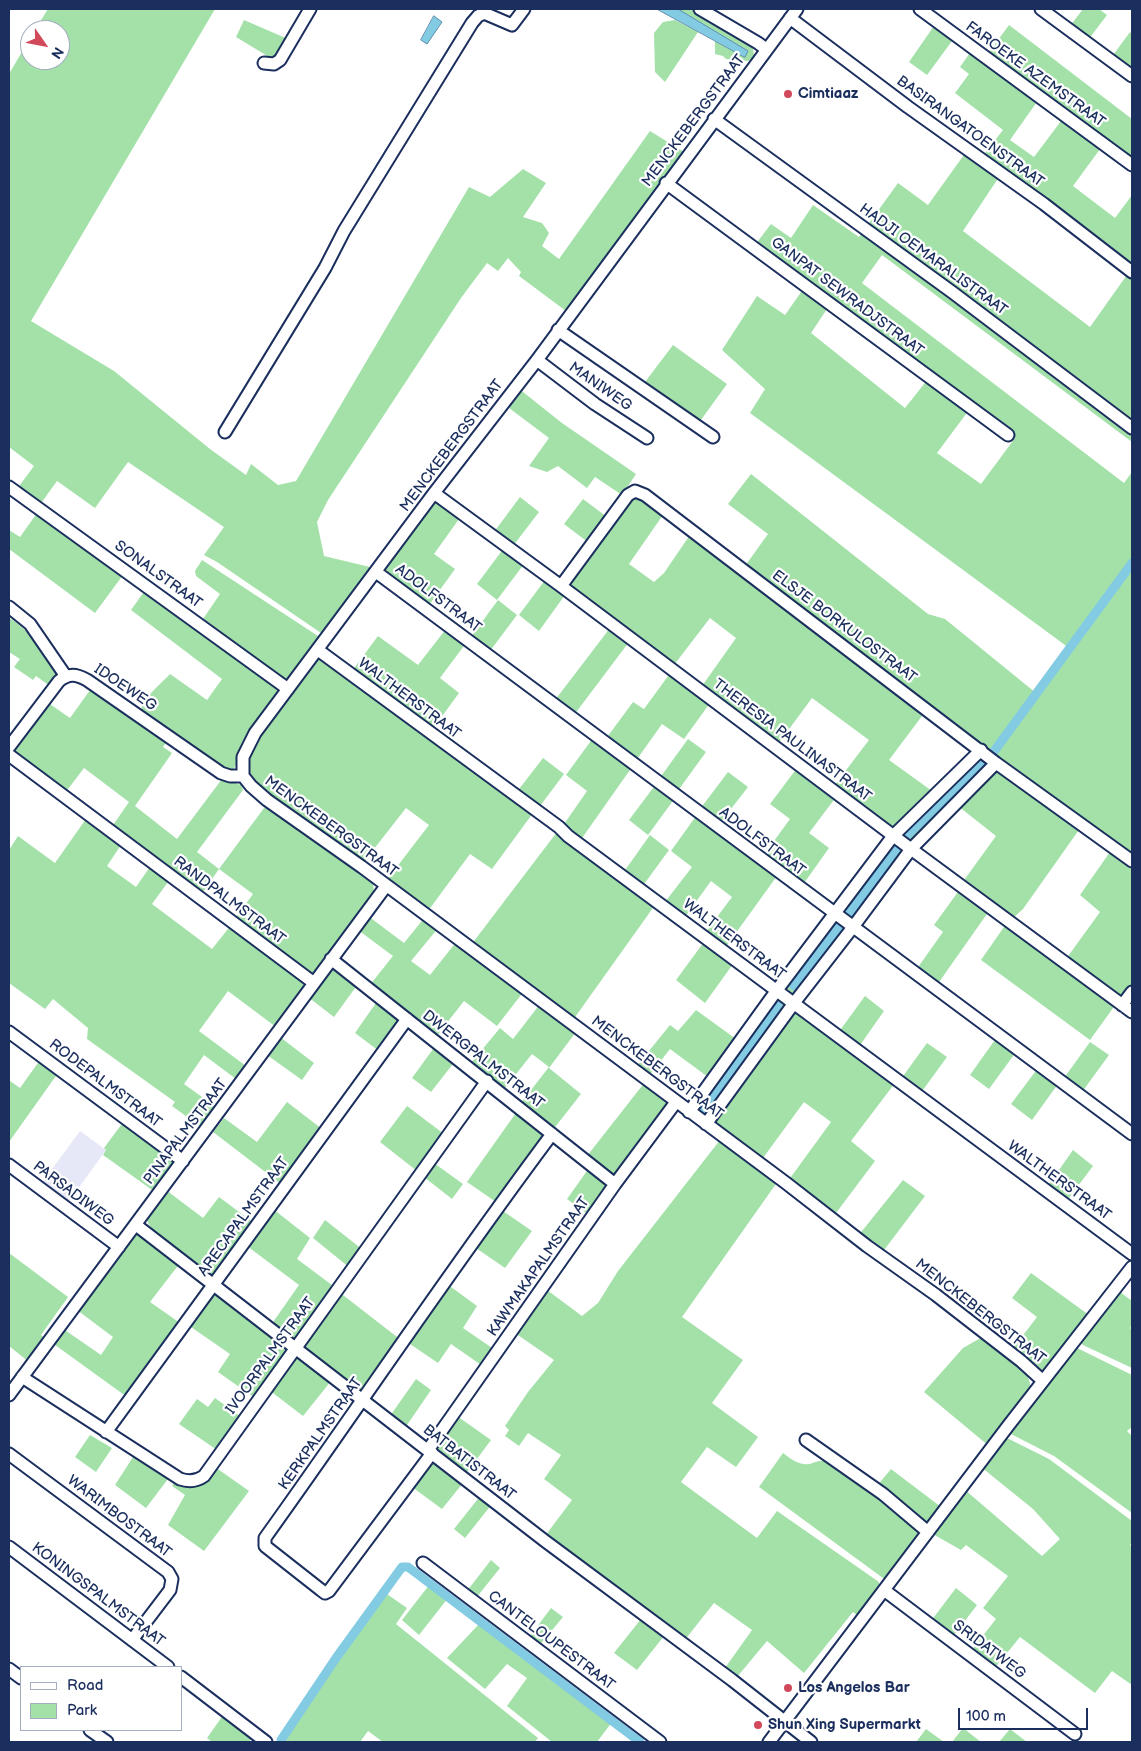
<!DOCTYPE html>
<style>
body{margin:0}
#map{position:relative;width:1141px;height:1751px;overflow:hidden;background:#fff;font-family:"Balsamiq Sans",sans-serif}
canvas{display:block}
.frame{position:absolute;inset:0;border:10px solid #1b2f5e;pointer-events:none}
.legend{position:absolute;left:20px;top:1666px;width:162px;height:65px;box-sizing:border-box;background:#fff;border:1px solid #a4acbf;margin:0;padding:6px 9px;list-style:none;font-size:15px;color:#1b2f5e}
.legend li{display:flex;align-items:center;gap:10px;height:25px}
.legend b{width:25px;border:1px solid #a4acbf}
.north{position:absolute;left:20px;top:20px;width:50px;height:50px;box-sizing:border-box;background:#fff;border:1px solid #a4acbf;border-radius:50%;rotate:123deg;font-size:14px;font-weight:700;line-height:20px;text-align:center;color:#1b2f5e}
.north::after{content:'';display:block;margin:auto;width:18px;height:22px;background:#d1495b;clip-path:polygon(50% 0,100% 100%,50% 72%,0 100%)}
.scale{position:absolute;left:958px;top:1708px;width:130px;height:22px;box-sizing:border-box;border:2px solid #1b2f5e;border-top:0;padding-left:6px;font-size:15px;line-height:18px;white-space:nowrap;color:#1b2f5e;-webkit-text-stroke:4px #fff;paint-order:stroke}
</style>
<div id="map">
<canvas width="1141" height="1751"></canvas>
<div class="frame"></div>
<ul class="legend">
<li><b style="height:6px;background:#fff"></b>Road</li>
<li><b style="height:14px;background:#a3e1a9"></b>Park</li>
</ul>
<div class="north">N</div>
<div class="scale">100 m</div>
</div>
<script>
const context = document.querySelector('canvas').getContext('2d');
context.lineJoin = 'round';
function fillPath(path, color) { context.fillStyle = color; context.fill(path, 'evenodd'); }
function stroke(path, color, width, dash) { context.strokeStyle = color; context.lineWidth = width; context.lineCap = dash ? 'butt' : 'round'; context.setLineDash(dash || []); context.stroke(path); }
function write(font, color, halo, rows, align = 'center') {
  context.font = font + ' "Balsamiq Sans",sans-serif'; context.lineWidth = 4.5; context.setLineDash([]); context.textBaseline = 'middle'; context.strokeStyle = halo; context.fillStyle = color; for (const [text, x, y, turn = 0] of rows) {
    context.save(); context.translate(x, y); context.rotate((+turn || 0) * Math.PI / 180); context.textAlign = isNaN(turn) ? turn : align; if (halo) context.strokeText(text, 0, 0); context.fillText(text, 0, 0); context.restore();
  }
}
const built = new Path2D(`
 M80,1131L106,1150L67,1204L41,1184Z`);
const green = new Path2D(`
 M48,9H215L31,321L114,371L210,449L246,475L251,464L278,485L296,481L469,187L490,197L523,169L546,183L523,217L542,223L549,233L542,246L559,259L650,131L684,152L566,311L519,276L521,272L508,258L498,271L487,263L461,298L328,500L317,522L324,556L374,568L324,635L217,562L204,555L224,527L128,462L95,508L57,481L39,506L17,489L34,466L9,447V74L30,38V60H60V30H35Z
 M678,9H693L745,40L753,49L754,55L751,59L748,61L726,59L723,56L715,54V41L744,57L748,51Z
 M1083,9H1099L1107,15L1088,40L1070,26Z
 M244,20L288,39L274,60L236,37Z
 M675,20L698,32L665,82L655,72L654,33L663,22Z
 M936,23L955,37L927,75L909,62Z
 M1009,25L1132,119V162L987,55Z
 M1130,32L1132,34V67L1129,71L1111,58Z
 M972,50L1039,99L1010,140L1034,157L1064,117L1103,145L1073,186L1115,218L1132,195V270L982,157L1003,130L955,93L969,74L960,67Z
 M966,152L999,177L963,231L1090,327L1129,272L1132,275V442L882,255L862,283L1124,483L1132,472V858L997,760L745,566L768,534L728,504L751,474L928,614L945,619L1036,693L1069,648L750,413L765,389L722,350L757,296L785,315L804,288L829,306L811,333L905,408L928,379L969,410L937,453L981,484L1015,438L889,342L755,245L771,224L791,238L813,205L859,237L898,183L928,205Z
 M673,345L727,384L698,424L642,386Z
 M518,388L562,423L636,474L622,495L595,477L587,488L558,466L547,472L529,466L549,438L505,405Z
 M637,494L665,512L629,564L654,582L664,573L692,532L925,712L889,760L932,791L893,831L834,786L869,740L812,698L778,744L702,686L736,638L710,618L674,665L567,583L623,504Z
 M520,497L539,512L513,546L494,532Z
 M583,499L607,517L589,543L564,524Z
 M435,500L459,519L434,554L455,569L429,605L384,571L385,566Z
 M37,513L123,575L95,613L9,549V530L20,537Z
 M504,548L524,564L497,600L477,584Z
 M202,560L321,638L290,679L284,682L201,622L220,594L196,576L195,571Z
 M545,580L565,595L539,631L519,615Z
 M146,589L283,689C269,706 255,724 244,743C238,752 240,765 231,771L227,770L141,713C141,699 161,684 170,674L207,700L222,679L131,610Z
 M498,600L517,615L490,651L471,637Z
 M9,618C21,623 59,663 57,676C57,680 53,683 50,686L36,676L33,680L14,667L20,659L9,652Z
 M610,628L629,642L574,715L555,700Z
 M446,629L466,643L440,678L459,693L432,730L352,671L378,636L418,665Z
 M321,657L533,813L492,869L470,854L428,911L386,881L429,825L406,808L363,863L259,787L249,774L247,765L252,744L316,659Z
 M671,672L710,703L684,739L662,724L635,762L605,740L633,702L644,709Z
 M93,686L168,740L163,747L172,753L135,806L177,839L222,779L241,785L243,790L197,852L219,869L264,808L275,809L370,878C374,885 375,889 372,897L311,978L234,920L253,894L219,869L201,895L111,828L129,802L84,768L65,793L15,758L11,749L47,702L70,718Z
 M593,738L632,767L580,841L562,827L587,791L566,775Z
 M688,739L706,752L677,792L659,779Z
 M982,754L991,762L908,844L898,835Z
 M543,758L564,774L537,810L516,793Z
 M997,767L1081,827L1023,909L1012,919L962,883L996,836L958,806Z
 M797,768L836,797L809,833L829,848L802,886L763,856L790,819L770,804Z
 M728,772L748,787L720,823L700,809Z
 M656,784L675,798L648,835L629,820Z
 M88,816L123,842L107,866L136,887L152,864L171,878L152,904L212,949L232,924L309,982L276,1027L228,991L199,1031L246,1066L236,1079L204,1055L184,1084L216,1107L201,1127L172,1106L175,1102L87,1039L88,1028L53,999L45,1009L9,983V850L18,836L55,863Z
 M696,816L777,876L725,948L705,933L732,897L711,881L685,917L665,902L692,867L671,851Z
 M557,832L655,905L573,1020L471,945Z
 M650,835L669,850L642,887L623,873Z
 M898,843L904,851L852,921L841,914L894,844Z
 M1112,849L1132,864V987L1123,999L1066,959L1100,912L1080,895Z
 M960,889L989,911L937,985L916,970L943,932L934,925Z
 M368,916L404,943L425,917L439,927L411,961L430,975L457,941L524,991L497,1026L464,1001L436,1037L369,986L393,956L358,930Z
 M837,921L845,926V931L795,997L784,992V988L833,923Z
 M1006,924L1116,1004L1090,1040L981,960Z
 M704,942L733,964L705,1003L676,980Z
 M334,967L358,984L334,1017L308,997L330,969Z
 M865,996L884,1011L858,1048L838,1033Z
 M779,998L786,1007L706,1118L696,1113V1107L775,999Z
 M378,1000L398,1017L399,1021L379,1051L355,1033Z
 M540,1004L576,1032L549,1068L581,1094L552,1131L520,1104L549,1067L532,1054L504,1089L471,1063L500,1028L513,1039Z
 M696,1010L736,1039L708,1077L670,1049L649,1076L636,1067L670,1025L678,1031Z
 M796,1010L895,1083L851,1141L875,1161L833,1217L788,1181L831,1122L804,1102L760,1162L713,1126L715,1117L792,1013Z
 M280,1037L314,1063L302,1080L267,1055Z
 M997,1037L1016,1052L989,1089L970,1075Z
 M1090,1042L1109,1055L1082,1092L1064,1078Z
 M927,1043L947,1057L920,1094L901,1079Z
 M436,1045L456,1060L431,1092L412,1078Z
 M40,1060L58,1073L9,1142V1084L10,1081L20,1088Z
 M1038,1068L1058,1084L1032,1120L1011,1104Z
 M645,1082L668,1101V1105L615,1174H612L587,1156Z
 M287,1102L322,1129L281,1184L213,1132L224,1118L257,1142Z
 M407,1106L444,1134L417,1171L380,1142Z
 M518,1110L544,1133V1137L496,1202L467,1182Z
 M124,1121L175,1163L155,1192L103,1155L106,1150L104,1148Z
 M720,1140L778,1181L682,1317L743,1360L712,1403L758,1437L736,1467L707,1447L681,1482L757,1538L777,1511L879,1582V1590L859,1617L853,1612L804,1673L767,1641L737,1677L725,1668L752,1630L714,1603L684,1641L545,1536L572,1500L544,1479L561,1455L528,1433L519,1446L505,1436L509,1430L505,1426L528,1392L554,1360L515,1333L547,1290L582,1316L598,1303L618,1271Z
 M1073,1150L1093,1166L1066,1202L1047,1187Z
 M434,1163L463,1184L452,1199L424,1177Z
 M589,1168L606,1182L607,1186L589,1215L567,1199Z
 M903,1180L925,1196L881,1254L858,1236Z
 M166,1190L203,1218L219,1197L254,1223L214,1276L210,1277L154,1232L148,1223L147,1218Z
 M273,1209L310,1238L297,1259L336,1288L296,1340H293L271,1325L299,1285L247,1246Z
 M500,1209L532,1231L505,1268L473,1246Z
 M325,1220L363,1250L350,1268L313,1238Z
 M135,1235H139L180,1263L150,1302L180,1323L127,1397L51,1342L62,1328L101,1355L113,1337L77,1310L131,1237Z
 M9,1253L68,1297L41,1335L46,1339L29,1362L9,1346Z
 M1031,1273L1089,1315L1044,1373L1039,1375L1011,1351L1037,1317L1012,1298Z
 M447,1284L477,1306L463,1328L495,1350L484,1367L451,1344L438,1363L407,1342Z
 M216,1292L289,1349L255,1398L218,1372L230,1354L188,1325L213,1293Z
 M339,1292L401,1340L361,1392L309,1352L304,1344Z
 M1120,1292L1132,1301V1325L1130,1328L1132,1330V1368L1083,1345L1080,1342Z
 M984,1336C999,1348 1034,1370 1030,1390L989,1446L924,1392L963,1348Z
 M1075,1347L1132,1375V1427L1127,1431L1132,1436V1513L1054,1456L1007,1432Z
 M297,1356L331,1381L303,1416L269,1390Z
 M416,1379L431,1390L405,1428L390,1416Z
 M215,1398L241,1417L217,1450L179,1424L197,1399L208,1407Z
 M457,1416L491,1440L465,1475L440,1455L437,1446Z
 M90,1435L112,1448L96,1472L75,1457Z
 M1005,1437L1049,1459L1132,1521V1542L1130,1545L1132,1547V1685L1112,1671L1095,1693L1020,1637L994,1669L971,1651L996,1619L983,1608L1008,1576L966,1545L961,1550L931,1533L964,1489L1042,1556L1060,1539L1033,1509L981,1467Z
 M783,1453C791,1459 800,1466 810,1464C815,1462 820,1460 826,1461L869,1489L919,1530L920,1536L887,1581L759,1487Z
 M133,1457L168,1479L146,1508L115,1485Z
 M432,1460L463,1483L442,1509L412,1487Z
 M215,1467L249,1491L204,1551L168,1525L185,1495L172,1486L175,1481L181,1484Z
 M891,1469L941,1507L926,1527L876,1487Z
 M481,1495L492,1504L465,1538L454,1529Z
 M491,1560L500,1568L476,1598L467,1591Z
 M430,1584L448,1598L419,1635L402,1620Z
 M956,1588L977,1605L952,1638L931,1621Z
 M384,1592L407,1608L396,1624L538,1738L535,1742H383L368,1731L360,1742H278L281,1740L336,1658Z
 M551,1608L563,1617L538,1647L528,1639Z
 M641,1619L664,1636L637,1670L614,1653Z
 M481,1622L612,1722L597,1742H552L507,1706L527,1678L507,1664L485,1689L447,1658Z
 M224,1714L252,1737L249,1742H212L207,1738Z
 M963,1728L981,1742H952Z
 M926,1729L944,1742H916Z
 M1010,1729L1027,1742H999Z`);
const water = new Path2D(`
 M657,9H678L748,51L745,57Z
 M434,16L442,22L427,44L421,40Z`);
const canal = new Path2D(`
 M995,750L1132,563
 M905,837L981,765
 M849,914L897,848
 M794,986L839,926
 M702,1110L778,1006
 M281,1740L336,1658L402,1567H408L640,1742`);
const minor = new Path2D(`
 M700,9L758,43L766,49
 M797,9L537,360L434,493L255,733L243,757V776L251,786L267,800L362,867L786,1183L867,1246L936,1295L1021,1361L1043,1381
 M920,9L1132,165
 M1041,9L1132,76
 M790,18L908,107L1044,204L1132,272
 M264,63L274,64L280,60L310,9
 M714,119L952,292L1132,428
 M666,183L1008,435
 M558,330L713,437
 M537,360L595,404L647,438
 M225,432L325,268L344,231L472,23L478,16L484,13L512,25L524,9
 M9,487L288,689
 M434,493L561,586L911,849L1132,1012
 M376,572L1132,1134
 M561,586L628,495L635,491L645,495L996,763L1132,861
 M9,607L30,624L65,675
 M318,650L559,827L568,836L1132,1254
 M9,747L59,681C69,673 76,674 87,680L221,773L230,776H243
 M9,755L314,983
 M331,959L615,1184
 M1122,1005L1132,992
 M9,1032L183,1161
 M689,1112L777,990L893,836L981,750
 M706,1124L794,1003L853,927L911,849L996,763
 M9,1165L119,1247
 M136,1225L545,1541L732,1680L811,1742
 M22,1377L180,1479C189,1482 197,1481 204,1476L487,1081
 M9,1395L386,886
 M106,1432L407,1019
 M806,1440L883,1494L928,1532
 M428,1450L615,1184L676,1102
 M432,1453L329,1591L325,1593L321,1590L265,1546V1538C361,1404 453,1266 552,1134
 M9,1454L168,1572L172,1579L170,1590L132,1640
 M9,1547L168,1667
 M423,1563L660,1742
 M884,1590L1075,1734
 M9,1669L21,1678
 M181,1677L266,1742
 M90,1730L107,1742
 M769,1742L1008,1426L1132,1267`);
const markers = [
 [788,94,5,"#d1495b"],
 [788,1688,5,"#d1495b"],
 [758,1725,5,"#d1495b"]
];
const streetNames = [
 ["FAROEKE AZEMSTRAAT",1035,75,36],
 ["MENCKEBERGSTRAAT",694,121,-53],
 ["BASIRANGATOENSTRAAT",970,132,36],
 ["HADJI OEMARALISTRAAT",933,260,36],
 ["GANPAT SEWRADJSTRAAT",847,297,37],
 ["MANIWEG",600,387,35],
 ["MENCKEBERGSTRAAT",452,446,-53],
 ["SONALSTRAAT",158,575,36],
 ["ADOLFSTRAAT",438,599,37],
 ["ELSJE BORKULOSTRAAT",844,627,37],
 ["IDOEWEG",125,688,34],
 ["WALTHERSTRAAT",409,699,37],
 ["THERESIA PAULINASTRAAT",792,741,37],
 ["MENCKEBERGSTRAAT",331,827,36],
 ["ADOLFSTRAAT",762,842,37],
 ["RANDPALMSTRAAT",229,901,37],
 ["WALTHERSTRAAT",734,940,37],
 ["DWERGPALMSTRAAT",483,1060,38],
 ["MENCKEBERGSTRAAT",657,1068,37],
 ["RODEPALMSTRAAT",105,1084,37],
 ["PINAPALMSTRAAT",186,1132,-53],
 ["WALTHERSTRAAT",1059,1181,36],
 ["PARSADIWEG",73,1194,37],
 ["ARECAPALMSTRAAT",244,1217,-54],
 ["KAWMAKAPALMSTRAAT",539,1267,-55],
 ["MENCKEBERGSTRAAT",980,1312,38],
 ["IVOORPALMSTRAAT",271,1356,-54],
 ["KERKPALMSTRAAT",321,1434,-55],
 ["BATBATISTRAAT",469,1463,38],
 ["WARIMBOSTRAAT",119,1517,37],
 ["KONINGSPALMSTRAAT",98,1595,37],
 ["CANTELOUPESTRAAT",551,1641,37],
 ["SRIDATWEG",989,1650,37]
];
const poiNames = [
 ["Cimtiaaz",798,94],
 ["Los Angelos Bar",798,1688],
 ["Shun Xing Supermarkt",768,1725]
];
fillPath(built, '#e7e8f7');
fillPath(green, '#a3e1a9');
fillPath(water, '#82cbe2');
stroke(water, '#598dad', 1);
stroke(canal, '#82cbe2', 9);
stroke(minor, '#1b2f5e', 15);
stroke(minor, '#fff', 11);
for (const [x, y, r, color] of markers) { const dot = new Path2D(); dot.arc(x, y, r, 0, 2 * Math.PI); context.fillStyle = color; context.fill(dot); stroke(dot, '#fff', 2); }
write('15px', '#1b2f5e', '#fff', streetNames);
write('bold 15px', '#1b2f5e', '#fff', poiNames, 'left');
</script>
